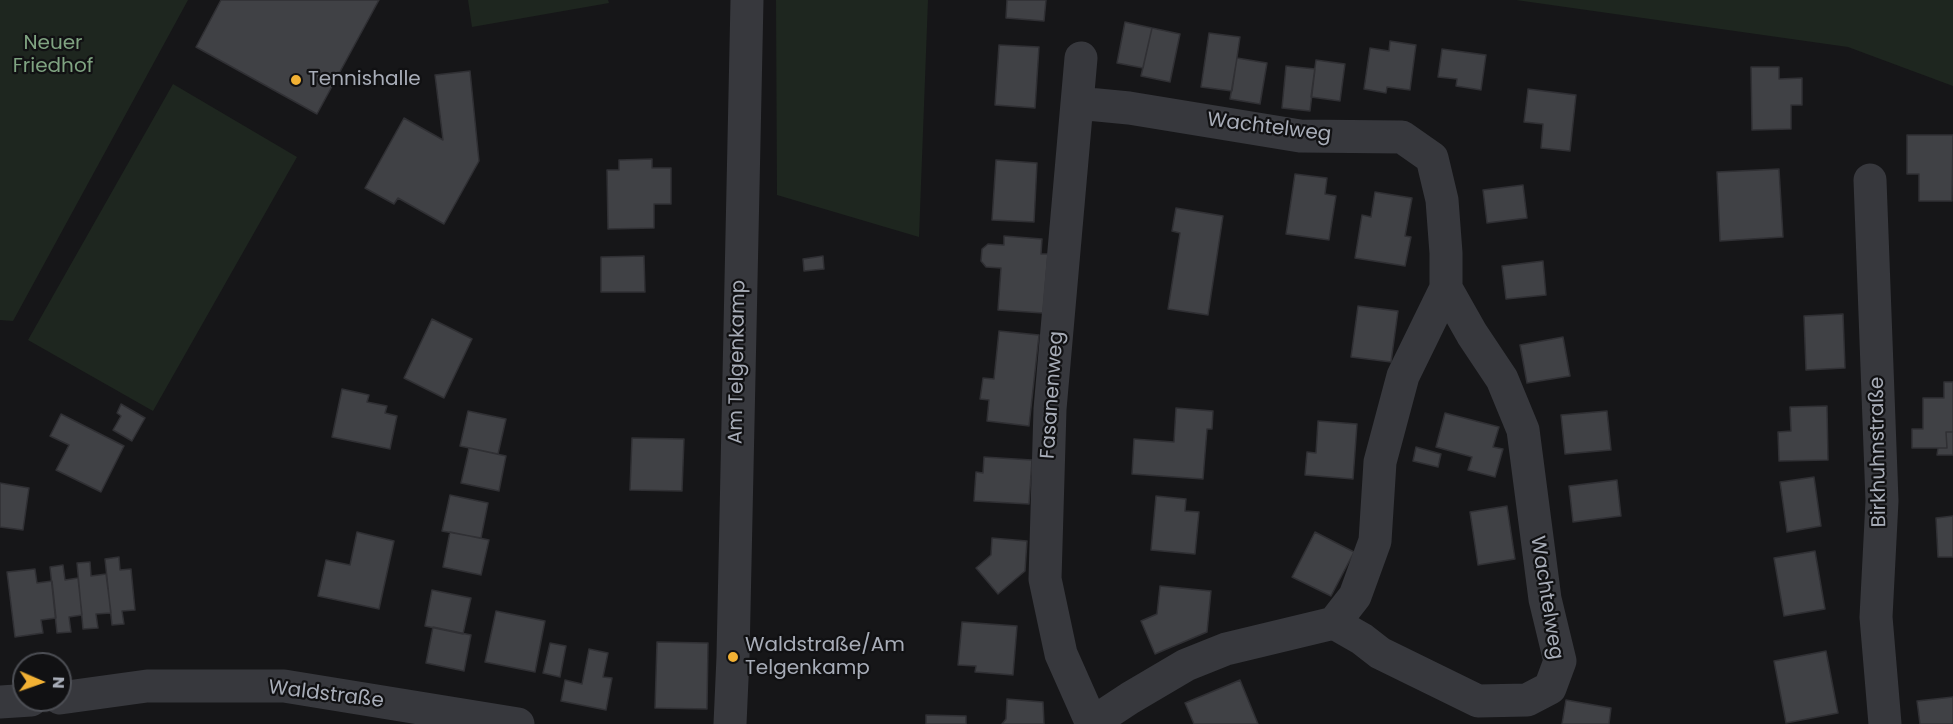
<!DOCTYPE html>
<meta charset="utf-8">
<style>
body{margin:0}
#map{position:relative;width:1953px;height:724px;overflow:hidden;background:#161618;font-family:Poppins,sans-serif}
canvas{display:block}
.north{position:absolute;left:12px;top:652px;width:60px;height:60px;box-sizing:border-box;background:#111113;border:2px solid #4d4f55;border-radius:50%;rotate:92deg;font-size:16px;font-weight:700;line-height:24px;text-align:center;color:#a8adb8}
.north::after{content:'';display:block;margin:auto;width:21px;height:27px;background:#f2b134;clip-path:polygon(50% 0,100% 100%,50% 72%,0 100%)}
</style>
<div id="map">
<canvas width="1953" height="724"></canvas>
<div class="north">N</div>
</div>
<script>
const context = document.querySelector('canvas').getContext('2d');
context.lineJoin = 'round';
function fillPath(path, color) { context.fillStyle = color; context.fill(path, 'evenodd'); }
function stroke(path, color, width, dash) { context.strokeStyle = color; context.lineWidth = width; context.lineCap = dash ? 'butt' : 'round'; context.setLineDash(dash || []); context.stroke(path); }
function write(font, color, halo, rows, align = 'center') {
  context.font = font + ' Poppins,sans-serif'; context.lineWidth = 4.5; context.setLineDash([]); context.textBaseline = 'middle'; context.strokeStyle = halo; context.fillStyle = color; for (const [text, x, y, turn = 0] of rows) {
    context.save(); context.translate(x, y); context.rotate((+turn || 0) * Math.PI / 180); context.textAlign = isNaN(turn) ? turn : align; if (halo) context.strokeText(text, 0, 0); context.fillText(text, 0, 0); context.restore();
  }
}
const green = new Path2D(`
 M0,0H188L13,321L0,320Z
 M468,0H608L609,3L472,27Z
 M776,0H928L919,237L777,195Z
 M1516,0H1953V86L1848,47Z
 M173,84L297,157L153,411L28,340Z`);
const building = new Path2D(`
 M221,0H379L317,114L196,47Z
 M1007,0H1046L1044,21L1006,18Z
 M1125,22L1152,28L1143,68L1117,63Z
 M1152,28L1180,34L1170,82L1141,76Z
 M1209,33L1240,37L1232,91L1201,87Z
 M1390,41L1416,45L1410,90L1387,87L1386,93L1364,89L1370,48L1389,51Z
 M999,45L1039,47L1035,108L995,105Z
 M1442,49L1486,55L1481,90L1456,86L1457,79L1438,77Z
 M1237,58L1267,63L1260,104L1230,99Z
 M1316,60L1345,64L1340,101L1311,97Z
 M1286,66L1315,69L1310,111L1282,108Z
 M1751,67H1779V79L1802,78V105H1791V129L1752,130Z
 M470,71L479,161L444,224L398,198L394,204L365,188L404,118L443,140L435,75Z
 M1528,89L1576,95L1570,151L1541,148L1543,124L1524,122Z
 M1907,135H1953L1952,201H1919V174H1907Z
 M652,159V168H671V204H654V228L608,229L607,170H619V160Z
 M996,160L1037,163L1034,222L992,220Z
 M1779,169L1783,237L1720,241L1717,172Z
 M1295,174L1327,178L1325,194L1336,196L1329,240L1286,234Z
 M1523,185L1527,218L1487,223L1483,190Z
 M1375,192L1412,198L1405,236L1411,237L1405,266L1355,258L1362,215L1371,217Z
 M1176,208L1223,216L1208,315L1168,309L1180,233L1172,231Z
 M1004,236L1042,239L1041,254H1048L1043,313L998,310L1001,268L986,267L981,261L982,249L988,244L1004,245Z
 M644,256L645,292H601V257Z
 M823,256L824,269L804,271L803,259Z
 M1543,261L1546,295L1506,299L1502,266Z
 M1358,306L1398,311L1391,362L1351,357Z
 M1843,314L1845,368L1806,370L1804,316Z
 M432,319L472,339L444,398L404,378Z
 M999,331L1039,335L1029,426L987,421L989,400L980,399L983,378L994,379Z
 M1563,337L1570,376L1527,383L1520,345Z
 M1944,382H1953V432H1946L1947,448H1912V429H1923V398H1944Z
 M342,389L369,395L367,402L387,406L385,413L397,416L390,449L332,437Z
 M121,404L145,418L132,441L113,430L121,416L117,413Z
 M1827,406L1828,460L1779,461L1778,432L1791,431L1790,407Z
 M1176,408L1213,411L1212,429H1207L1203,479L1132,474L1134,439L1174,442Z
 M468,411L506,419L498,454L460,446Z
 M1607,411L1611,450L1565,454L1561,415Z
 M1445,413L1499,427L1493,447L1503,449L1495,477L1468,470L1472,457L1436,447Z
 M61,414L124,446L101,492L56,470L69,445L50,436Z
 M1318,421L1357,424L1353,479L1305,475L1307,452L1316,453Z
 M1946,432H1953V455H1937L1938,448H1947Z
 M632,438L684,439L682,491L630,490Z
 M1416,447L1441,454L1438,467L1413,461Z
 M469,448L506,456L499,491L461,483Z
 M984,457L1032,460L1029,504L974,501L976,472L983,473Z
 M1814,477L1821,526L1787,532L1780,482Z
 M1617,480L1621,516L1573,522L1569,486Z
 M0,483L29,488L23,530L0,527Z
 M450,495L488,503L481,538L442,531Z
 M1156,496L1186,499L1185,511L1199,512L1195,554L1151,550Z
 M1507,506L1515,559L1478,565L1470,512Z
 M1953,516V557H1938L1936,518Z
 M357,532L394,541L379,609L318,596L326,560L350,565Z
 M450,532L489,540L481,575L443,567Z
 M1315,532L1354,552L1331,596L1292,577Z
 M992,538L1027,541L1025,571L998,594L976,568L991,555Z
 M1815,551L1825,609L1784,616L1774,558Z
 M119,557L120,570L131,569L135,610L122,611L124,624L112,625L105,559Z
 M90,562L91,576L106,574L111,613L96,614L98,628L83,629L77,563Z
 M63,565L65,580L78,578L82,615L69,617L71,632L57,633L50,567Z
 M35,569L37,583L52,581L56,618L41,620L43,633L15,637L7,572Z
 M1160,586L1211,591L1207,632L1155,654L1141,621L1157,614Z
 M432,590L471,598L463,634L425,626Z
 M496,611L545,621L535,672L485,662Z
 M962,622L1017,626L1013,675L975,672L976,666L958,665Z
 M433,627L471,635L464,671L426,663Z
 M657,642L708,643L707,709L655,708Z
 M550,643L566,646L560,677L543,673Z
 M589,649L608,653L603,677L612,678L606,710L561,701L565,680L582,684Z
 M1826,651L1838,713L1786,723L1774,661Z
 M1240,680L1258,724H1194L1185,703Z
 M1953,697V724H1920L1917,701Z
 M1007,699L1043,702L1044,724H1002L1006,719Z
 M1566,700L1611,708L1609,724H1562Z
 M926,715L966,716V724H926Z`);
const minor = new Path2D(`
 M1081,58L1050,409L1045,579L1061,654L1092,724
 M1077,103L1129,108L1300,136L1402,137L1432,158L1442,200L1446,253V288L1403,376L1380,462L1375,541L1355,596L1334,623L1226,649L1186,665L1130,698L1092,723
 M1870,180L1882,501L1876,617L1885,724
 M1334,623L1362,639L1380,653L1478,701L1527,700L1550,688L1560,661L1545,599L1523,430L1502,379L1472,334L1446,288
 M60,698L147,686H284L518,724
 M0,702L31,700
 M730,724L733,657L747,0`);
const markers = [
 [296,80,6,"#f2b134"],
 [733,657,6,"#f2b134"]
];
const parkNames = [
 ["Neuer",53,44],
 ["Friedhof",53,67]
];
const poiNames = [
 ["Tennishalle",308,80],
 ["Waldstraße/Am",745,646],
 ["Telgenkamp",745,669]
];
const streetNames = [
 ["Wachtelweg",1269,128,7],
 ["Am Telgenkamp",738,362,-89],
 ["Fasanenweg",1053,395,-86],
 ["Birkhuhnstraße",1879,452,-91],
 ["Wachtelweg",1546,598,81],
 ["Waldstraße",326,695,7]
];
fillPath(green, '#1e261f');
fillPath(building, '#404145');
stroke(building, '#303034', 1.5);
stroke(minor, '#37383d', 33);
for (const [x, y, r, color] of markers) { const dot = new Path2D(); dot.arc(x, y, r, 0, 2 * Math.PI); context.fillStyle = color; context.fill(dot); stroke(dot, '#111113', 2); }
write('20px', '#7fa381', '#111113', parkNames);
write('20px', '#a8adb8', '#111113', poiNames, 'left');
write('20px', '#a8adb8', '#111113', streetNames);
</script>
